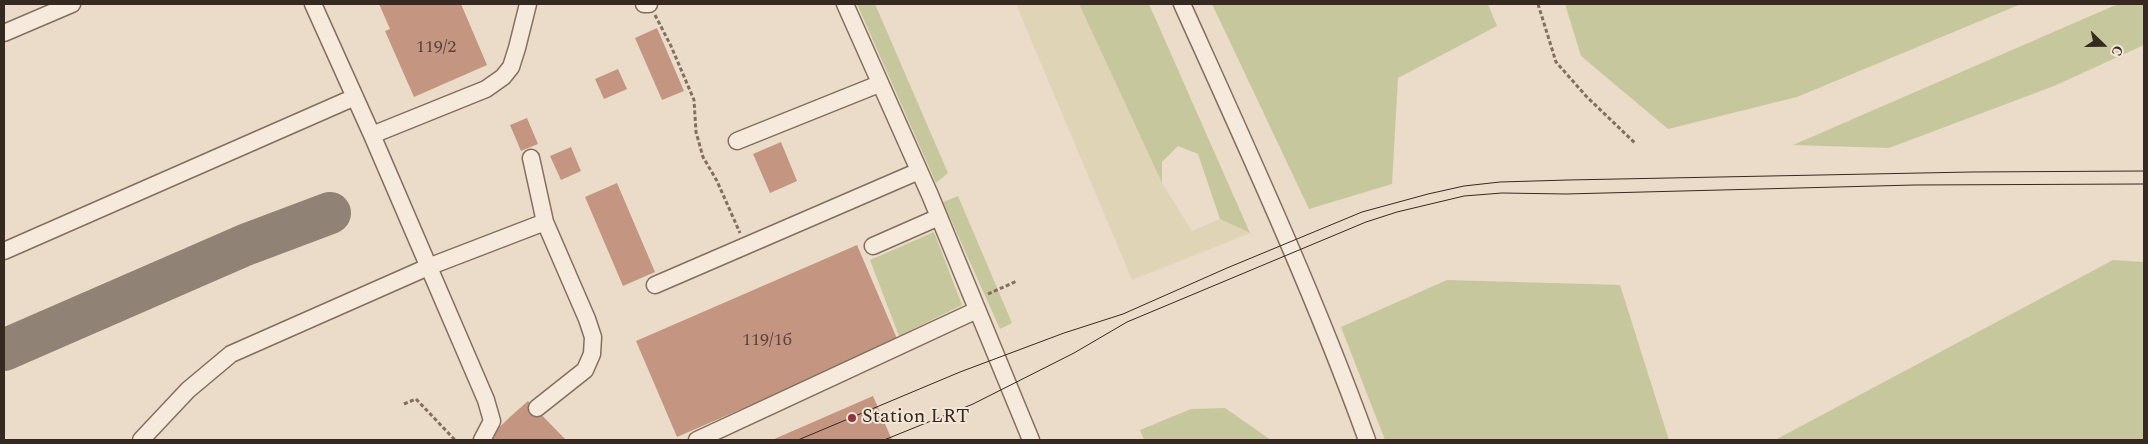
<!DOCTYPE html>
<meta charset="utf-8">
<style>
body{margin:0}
#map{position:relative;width:2148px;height:444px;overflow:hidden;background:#eadcc8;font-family:Spectral,serif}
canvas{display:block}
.frame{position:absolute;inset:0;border:5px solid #362921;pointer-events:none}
.north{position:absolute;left:2078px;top:20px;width:50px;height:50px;-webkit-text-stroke:4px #f2e7d7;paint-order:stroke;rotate:112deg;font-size:14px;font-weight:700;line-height:20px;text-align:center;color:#362921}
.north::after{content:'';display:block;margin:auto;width:18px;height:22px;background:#362921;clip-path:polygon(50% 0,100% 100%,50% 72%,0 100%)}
</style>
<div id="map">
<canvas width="2148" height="444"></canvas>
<div class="frame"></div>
<div class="north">С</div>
</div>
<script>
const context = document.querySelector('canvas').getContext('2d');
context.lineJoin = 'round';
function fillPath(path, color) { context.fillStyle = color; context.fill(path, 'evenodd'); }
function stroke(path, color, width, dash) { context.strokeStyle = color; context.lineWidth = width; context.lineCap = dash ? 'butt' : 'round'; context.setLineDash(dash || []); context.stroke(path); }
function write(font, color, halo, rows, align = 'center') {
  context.font = font + ' Spectral,serif'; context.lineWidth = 4; context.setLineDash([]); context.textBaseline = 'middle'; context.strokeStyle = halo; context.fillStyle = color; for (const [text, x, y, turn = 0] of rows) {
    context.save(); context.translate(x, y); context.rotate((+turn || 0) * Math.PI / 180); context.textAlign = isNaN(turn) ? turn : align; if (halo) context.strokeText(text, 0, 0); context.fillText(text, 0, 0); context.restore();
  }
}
const farmland = new Path2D(`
 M1016,4H1079L1162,183L1192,231L1220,219L1250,233L1132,280Z`);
const green = new Path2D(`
 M857,4H875L948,173L936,183Z
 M1079,4H1149L1250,233L1220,219L1198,154L1178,146L1162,162V183Z
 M1212,4H1488L1497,26L1398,78L1392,184L1309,209Z
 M1565,4H2021L1797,97L1668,129L1581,56Z
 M2118,4H2144V45L2054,86L1889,148L1793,145Z
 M958,196L1012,323L1000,329L943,202Z
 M934,232L962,305L899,336L870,260Z
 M2113,260L2144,262V440H1775Z
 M1447,280L1620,285L1669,440H1385L1341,327Z
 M1225,408L1271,440H1144L1140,430L1191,409Z`);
const taxiway = new Path2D(`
 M4,350L245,245L330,213`);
const building = new Path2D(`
 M379,4H461L487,65L414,97L385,31L390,29Z
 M657,28L684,91L662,100L635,38Z
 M618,69L627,89L604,99L595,79Z
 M527,118L538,144L521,151L510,125Z
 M781,142L797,181L770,193L753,154Z
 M571,147L581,171L561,180L550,156Z
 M617,183L655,272L623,286L585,197Z
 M857,245L898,341L677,437L636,341Z
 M873,396L892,440H772Z
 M528,401L566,440H486L511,416Z`);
const path = new Path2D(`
 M1538,4L1556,62L1586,96L1636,144
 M655,15L671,46L694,100L696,132L703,157L717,181L740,233
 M988,294L1017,281
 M404,404L416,399L455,440`);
const minor = new Path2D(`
 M313,4L372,135L486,400L492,421L482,440
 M644,4H649
 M845,4L930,195L1031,440
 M1182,4C1247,148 1313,291 1367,440
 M4,33L72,4
 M372,135L486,89L503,77L511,67L517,48L528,4
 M737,141L879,84
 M873,246L939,217
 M4,251L355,97
 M655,285L919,171
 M537,408L585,370L592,354L593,337L587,319L545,222
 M141,440L188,390L231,354L428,267L545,222L531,158
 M697,440L977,310`);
const tram = new Path2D(`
 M798,440L960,372L1064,333L1123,314L1227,268L1362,212L1428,194L1464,186L1500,182L1568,180L1971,172L2144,171
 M884,440L973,404L1074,353L1127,322L1366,222L1397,212L1464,196L1502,193L1566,194L1914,185L2144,184`);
const markers = [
 [852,418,5,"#8d3540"]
];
const numberNames = [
 ["119/2",436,48],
 ["119/1б",767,341]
];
const poiNames = [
 ["Station LRT",862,418]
];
fillPath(farmland, '#dfd4b6');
fillPath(green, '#c7c79d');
stroke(taxiway, '#908274', 42);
fillPath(building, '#c49682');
stroke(minor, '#846e5f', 19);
stroke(path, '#846e5f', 3, [4, 2.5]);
stroke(minor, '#f5eadb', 16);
stroke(tram, '#362921', 1);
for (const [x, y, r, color] of markers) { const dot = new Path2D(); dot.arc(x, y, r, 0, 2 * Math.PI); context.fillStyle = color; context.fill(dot); stroke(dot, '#f2e7d7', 2); }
write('18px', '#5a4439', null, numberNames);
write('20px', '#362921', '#f2e7d7', poiNames, 'left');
</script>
